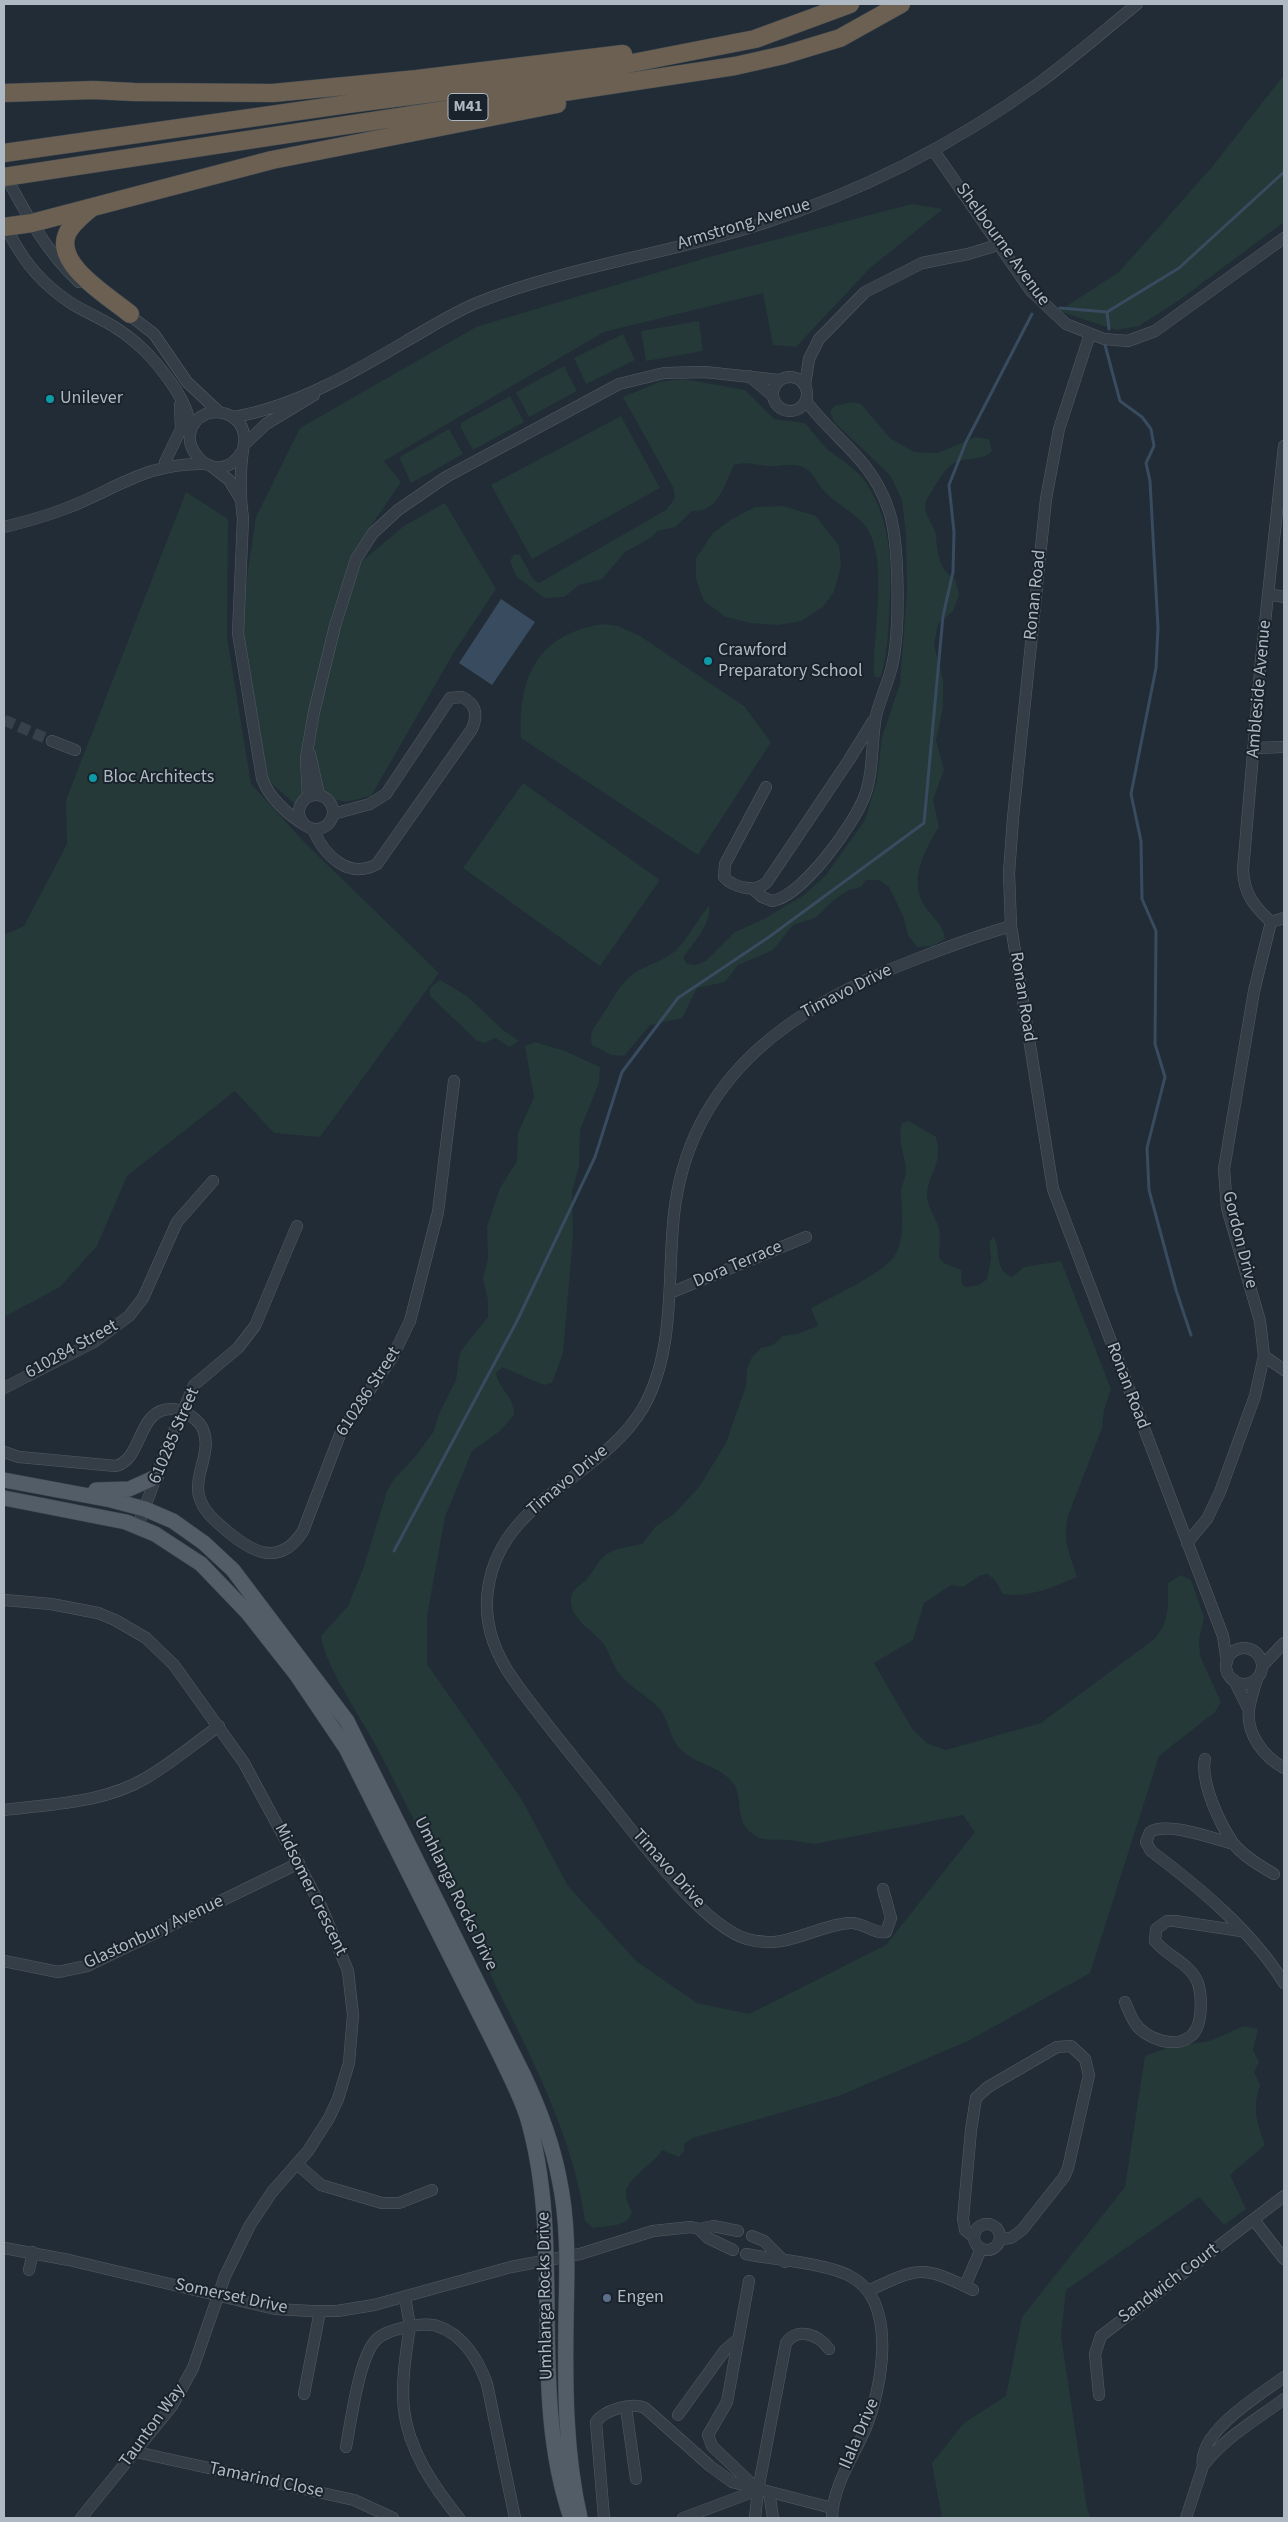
<!DOCTYPE html>
<style>
body{margin:0}
#map{position:relative;width:1288px;height:2522px;overflow:hidden;background:#222c36;font-family:"Source Sans 3",sans-serif}
canvas{display:block}
.frame{position:absolute;inset:0;border:5px solid #afb9c3;pointer-events:none}
</style>
<div id="map">
<canvas width="1288" height="2522"></canvas>
<div class="frame"></div>
</div>
<script>
const context = document.querySelector('canvas').getContext('2d');
context.lineJoin = 'round';
function fillPath(path, color) { context.fillStyle = color; context.fill(path, 'evenodd'); }
function stroke(path, color, width, dash) { context.strokeStyle = color; context.lineWidth = width; context.lineCap = dash ? 'butt' : 'round'; context.setLineDash(dash || []); context.stroke(path); }
function write(font, color, halo, rows, align = 'center') {
  context.font = font + ' "Source Sans 3",sans-serif'; context.lineWidth = 4; context.setLineDash([]); context.textBaseline = 'middle'; context.strokeStyle = halo; context.fillStyle = color; for (const [text, x, y, turn = 0] of rows) {
    context.save(); context.translate(x, y); context.rotate((+turn || 0) * Math.PI / 180); context.textAlign = isNaN(turn) ? turn : align; if (halo) context.strokeText(text, 0, 0); context.fillText(text, 0, 0); context.restore();
  }
}
const green = new Path2D(`
 M1284,75V222L1178,301L1139,326L1116,330L1059,311L1119,272L1212,167Z
 M912,204L943,209L869,269L796,347L773,345L763,293L604,332L384,461L401,482L352,554L330,627L300,809L267,779L239,631L256,517L300,428L476,327L709,257Z
 M699,321L703,351L646,361L641,331Z
 M623,334L635,360L586,384L574,358Z
 M564,366L577,391L529,417L516,392Z
 M684,379L745,390L774,419L805,423C812,431 819,441 827,449C841,460 857,469 867,484C893,525 892,570 889,616C888,637 887,656 881,676L878,678L874,676C872,637 890,557 865,526C854,512 836,504 824,491C817,484 814,473 805,468C792,461 780,468 767,466C754,465 747,461 734,465C723,487 719,512 692,511L675,527L657,531L652,537L625,552L602,579L579,585L564,597L544,598L516,576L510,561L514,554L520,555L533,579L539,583L666,510L675,498L673,487L623,397L659,382Z
 M510,396L524,422L473,450L461,428V423Z
 M852,402L861,404L890,438L914,452L938,453L975,437L989,439L992,451C983,462 965,456 953,464C944,470 938,481 932,491C929,496 924,502 925,508C926,518 935,526 936,536C937,552 940,572 955,579L959,595L953,611L938,624L934,645L943,679V707L936,740L944,770L933,800L939,827C926,848 909,878 923,903C931,917 942,921 945,939L933,946L917,947L908,935L903,916L889,887L879,880H866L861,887L849,890L835,899L815,918L793,925L773,950L738,965L725,982L697,988L682,1018L650,1025L624,1056L612,1055L592,1045C588,1030 596,1026 603,1014C613,1000 618,985 633,974C647,964 667,961 679,947C691,934 697,919 709,906C712,924 692,944 683,958L687,964L695,965L706,961L735,932L764,919L804,895L826,875L865,820L877,780L882,737L900,684L907,590L906,535L902,500L890,475L834,422L830,412L834,406Z
 M621,416L660,488L532,559L491,485Z
 M449,429L463,454L411,483L400,459L401,456Z
 M186,492L228,519L227,637L251,784L306,844L439,973L320,1137L274,1133L235,1091L127,1176L97,1246L60,1287L4,1317V935L24,926L67,844L66,800Z
 M445,503L496,589L453,654L371,796L346,802L330,798L320,788L312,754L338,621L356,566L404,526Z
 M783,506L816,516L839,546L841,566L834,592L823,607L801,621L779,625L751,623L726,617L704,601L696,579V558L713,533L732,519L755,507Z
 M604,624L618,626L640,636L744,706L771,742L698,855L521,738C518,677 538,633 604,624Z
 M523,783L660,880L600,966L463,868Z
 M440,980L467,996L503,1030L519,1041L509,1047L496,1038L484,1043L477,1041L430,996V988Z
 M535,1042L565,1051L600,1067L599,1083L580,1130L579,1167L572,1191L573,1237L563,1353L552,1383L544,1385L502,1367L496,1373C500,1392 514,1395 514,1415L500,1431L472,1451L445,1517L427,1616V1664L522,1800L568,1886L636,1961L697,2003L749,2014L886,1945L975,1832L963,1815L815,1844C805,1843 795,1840 785,1840C772,1839 764,1842 753,1834C733,1821 744,1796 733,1783C721,1767 697,1764 682,1751C669,1740 670,1721 659,1708C648,1696 632,1689 621,1676C613,1667 610,1653 603,1643C592,1629 569,1619 571,1598C572,1588 582,1585 587,1579C593,1572 597,1563 603,1557C612,1548 630,1547 642,1544L656,1526L673,1515L699,1487L726,1443L746,1386L747,1369L752,1357L761,1348L773,1345L783,1336L797,1334L818,1326L811,1308C830,1298 881,1274 893,1258C906,1241 902,1214 901,1194C900,1185 907,1178 906,1168C904,1152 897,1140 902,1123L909,1121L936,1137C943,1167 929,1170 927,1194C927,1206 933,1213 937,1223C942,1234 939,1247 939,1258L944,1263L961,1270L962,1284L966,1287L979,1285L987,1279L991,1258L989,1242L994,1237C1001,1252 994,1270 1012,1277L1024,1267L1061,1261L1111,1389L1104,1410L1102,1428L1068,1516C1062,1543 1070,1552 1077,1577C1053,1587 1030,1598 1003,1594L995,1580L987,1574L979,1576L963,1587L951,1585L924,1603L913,1640L874,1663L913,1730L928,1744L946,1750L1041,1723L1153,1640C1170,1623 1168,1606 1168,1583L1181,1575L1191,1580L1204,1617L1199,1640L1200,1656L1221,1702L1215,1712L1159,1756L1090,1973L968,2041L839,2096L693,2138L684,2144V2151L679,2157L662,2150C656,2162 625,2180 626,2194C626,2200 630,2207 632,2213L627,2221L617,2225L593,2228L585,2221C573,2137 534,2063 497,1988C460,1911 421,1834 382,1757C367,1726 325,1668 321,1636L348,1606L364,1566L387,1491L394,1479L415,1457L434,1431L438,1416L456,1380L460,1352L488,1317V1300L483,1278L488,1259L487,1227L500,1188L517,1161L518,1133L534,1097L525,1046Z
 M1244,2026L1258,2029L1253,2050L1259,2062L1254,2072L1260,2085C1252,2108 1257,2123 1265,2145L1230,2175L1246,2209L1224,2225L1199,2197L1066,2290L1061,2336L1087,2509L1091,2518H942L932,2463L964,2423L1006,2396L1022,2317L1125,2187L1145,2056L1167,2048L1210,2041Z`);
const water = new Path2D(`
 M501,599L535,622L492,685L459,663Z`);
const stream = new Path2D(`
 M1060,308L1107,312L1179,268L1284,172
 M1107,312L1109,329
 M1105,345L1120,401L1142,417L1151,429L1154,446L1146,463L1150,481L1158,628L1156,668L1131,794L1141,841L1142,899L1156,931L1155,1044L1165,1077L1147,1148L1149,1190L1176,1290L1191,1335
 M394,1551L517,1321L595,1157L622,1072L678,998L769,937L924,823L943,616L953,572L954,532L949,485L966,442L1032,314`);
const minorTunnel = new Path2D(`
 M4,720L52,741`);
const minor = new Path2D(`
 M934,151L1031,291L1066,324L1104,339L1128,341L1155,331L1284,238
 M4,173C25,212 46,252 79,282
 M4,224C17,249 30,270 51,288C70,305 86,311 106,322C135,338 154,358 172,384C182,399 189,412 191,429
 M124,311L154,334L187,382L219,412
 M1090,334L1059,429L1046,499L1013,818L1009,873L1011,926L1053,1189L1223,1636L1227,1662
 M749,376L773,396
 M773 394a17 17 0 1 1 34 0a17 17 0 1 1-34 0Z
 M805,385L809,359L819,339L865,292L922,263L968,254L998,245
 M234,417C297,406 354,372 408,340C431,327 454,312 479,302C570,266 668,254 761,224C860,192 955,144 1039,83C1073,58 1105,30 1137,4
 M245,444L266,424L314,395
 M243,450C216,498 163,434 206,414C214,411 224,412 231,416C238,420 243,427 244,435C245,440 244,444 243,450C240,470 240,498 243,518L238,633L262,778C269,798 288,815 305,825
 M165,462L181,429L180,405
 M211,466L229,480L241,500
 M4,527C25,522 46,516 67,508C116,489 148,462 205,464
 M1268,594L1284,597
 M52,741L75,750
 M1255,748L1284,747
 M310,754L319,795
 M766,787L725,864L724,877C734,888 756,893 767,882L849,760L873,721
 M299 812a17 17 0 1 1 34 0a17 17 0 1 1-34 0Z
 M308,797L306,758L314,712L335,626L356,559L373,533L398,510L446,477L619,384L664,373L705,372L779,380
 M313,829C324,855 348,880 377,864L472,729C478,715 476,704 462,697L450,698L386,794L370,804L333,814
 M752,888L762,897L772,901C803,896 855,823 865,795C874,770 871,742 876,716C880,699 888,683 892,666C900,632 900,540 888,508C871,458 835,440 806,401
 M1271,922C1254,906 1244,894 1243,870L1261,660L1284,446
 M1271,922L1284,918
 M670,1293L806,1237
 M1264,1356L1284,1370
 M4,1388L94,1342L129,1316L143,1298L177,1222L213,1181
 M4,1452L19,1457L116,1466C143,1459 137,1409 171,1409C183,1409 201,1420 204,1432C211,1453 194,1475 199,1496C203,1511 215,1521 227,1531C253,1553 280,1567 303,1531L341,1432L393,1356L410,1321L438,1212L454,1081
 M138,1526L166,1450L194,1385L238,1348L255,1326L297,1226
 M1187,1543L1207,1519L1220,1492L1255,1396L1264,1356L1260,1321L1227,1208L1224,1169L1254,991L1271,922
 M4,1600L51,1604L98,1613L115,1620L146,1638L174,1665L244,1763L321,1906L348,1971L353,2015L349,2063L338,2099L329,2118L308,2151L272,2192L250,2225L225,2276L193,2368L172,2406L81,2518
 M1226 1666a18 18 0 1 1 36 0a18 18 0 1 1-36 0Z
 M1262,1666L1284,1643
 M1257,1679C1254,1689 1250,1700 1249,1710C1246,1734 1264,1757 1284,1768
 M1234,1680L1249,1710
 M1205,1759C1200,1782 1220,1824 1233,1843C1243,1856 1260,1866 1274,1874
 M4,1810C51,1804 104,1803 146,1778C172,1763 195,1743 219,1726
 M1234,1844C1214,1839 1168,1821 1150,1832L1146,1842L1151,1851C1200,1888 1252,1931 1284,1983
 M883,1889L891,1918L886,1932C873,1934 863,1922 850,1923C815,1925 786,1951 747,1939C700,1925 631,1828 599,1789C570,1753 540,1717 513,1679C494,1652 483,1623 488,1589C501,1498 601,1479 643,1408C676,1350 667,1277 674,1214C690,1073 797,1004 919,958C950,946 980,935 1011,926
 M4,1961L58,1972L87,1966L299,1863
 M1125,2002C1128,2009 1131,2017 1135,2023C1145,2039 1177,2050 1192,2035C1203,2025 1202,1996 1198,1983C1190,1963 1168,1957 1155,1941L1156,1929L1167,1921H1175L1241,1931
 M297,2164L321,2185L382,2203H399L432,2190
 M1254,2220L1284,2259
 M974 2237a13 13 0 1 1 26 0a13 13 0 1 1-26 0Z
 M699,2229L713,2226L738,2231
 M752,2236L764,2241L785,2262
 M974,2237L965,2230L963,2219L971,2130L976,2098L988,2087L1057,2047L1071,2046L1085,2059L1089,2075L1068,2168L1064,2177L1022,2230L1011,2238L1000,2239
 M4,2248L69,2260L275,2309L311,2311H337L374,2305L511,2267L580,2254L653,2231L691,2227L699,2229L708,2238L733,2250
 M746,2254C775,2260 826,2263 850,2276C899,2301 882,2389 865,2430C852,2459 833,2486 832,2518
 M29,2270L33,2252
 M749,2281L727,2402L708,2435L712,2446L755,2487
 M965,2286L981,2249
 M868,2291C919,2267 922,2265 973,2290
 M304,2394L320,2311
 M1099,2395L1095,2354L1101,2336L1284,2196
 M626,2408L636,2479
 M678,2415L725,2350L738,2339
 M346,2447C351,2422 359,2355 377,2339C386,2331 399,2329 410,2326L405,2297
 M136,2452L354,2500L393,2518
 M1203,2466C1197,2432 1260,2395 1284,2377
 M769,2492L773,2518
 M459,2518C434,2487 409,2451 404,2410C401,2382 406,2353 410,2326C418,2325 429,2323 437,2326C463,2334 479,2361 487,2384L515,2518
 M604,2518L596,2422C604,2410 632,2402 645,2408L710,2466L732,2482L832,2508
 M683,2518L758,2490
 M755,2518L758,2490L786,2343C797,2326 819,2335 829,2349
 M1186,2518L1203,2466C1224,2438 1256,2420 1284,2399`);
const major = new Path2D(`
 M4,1480L111,1500L145,1509L173,1521L204,1543L233,1570L347,1721L523,2074C539,2108 552,2141 559,2178C569,2224 567,2271 566,2318C565,2385 565,2452 580,2518
 M96,1490L129,1489L156,1477
 M4,1498L126,1522L155,1534L201,1564L248,1613L296,1674L346,1748L501,2057C510,2076 520,2095 527,2116C566,2247 527,2389 571,2518`);
const highway = new Path2D(`
 M4,93L93,90L134,92L273,93L417,79L623,54
 M4,153L348,104L571,75L755,39L850,4
 M24,174L735,66L784,55L840,38L901,4
 M91,208C83,215 71,224 67,234C54,265 110,297 130,314
 M4,227L32,223L272,160L557,104`);
const highwayBridge = new Path2D(`
 M4,177L24,174`);
const markers = [
 [50,399,5,"#0f9aa8"],
 [708,661,5,"#0f9aa8"],
 [93,778,5,"#0f9aa8"],
 [607,2298,5,"#5c6f8a"]
];
const shields = [
 [468,107,40]
];
const shieldNames = [
 ["M41",468,107]
];
const streetNames = [
 ["Armstrong Avenue",744,225,-17],
 ["Shelbourne Avenue",1002,245,54],
 ["Ronan Road",1036,595,-84],
 ["Ambleside Avenue",1260,689,-85],
 ["Timavo Drive",847,992,-27],
 ["Ronan Road",1022,997,81],
 ["Gordon Drive",1239,1240,76],
 ["Dora Terrace",738,1265,-23],
 ["610284 Street",72,1350,-29],
 ["Ronan Road",1127,1386,69],
 ["610286 Street",369,1392,-57],
 ["610285 Street",175,1436,-67],
 ["Timavo Drive",568,1481,-40],
 ["Timavo Drive",668,1869,48],
 ["Midsomer Crescent",310,1890,64],
 ["Umhlanga Rocks Drive",455,1894,64],
 ["Glastonbury Avenue",154,1933,-25],
 ["Sandwich Court",1169,2284,-37],
 ["Umhlanga Rocks Drive",546,2296,-91],
 ["Somerset Drive",231,2297,12],
 ["Taunton Way",153,2426,-54],
 ["Ilala Drive",860,2434,-67],
 ["Tamarind Close",266,2481,12]
];
const poiNames = [
 ["Unilever",60,399],
 ["Crawford",718,651],
 ["Preparatory School",718,672],
 ["Bloc Architects",103,778],
 ["Engen",617,2298]
];
fillPath(green, '#243938');
fillPath(water, '#384b5f');
stroke(stream, '#384b5f', 3);
stroke(minorTunnel, '#37414b', 11, [11, 5.5]);
stroke(minor, '#525c64', 12);
stroke(major, '#3e4750', 16);
stroke(highway, '#3f4951', 19);
stroke(minor, '#353e47', 11);
stroke(major, '#535d67', 15);
stroke(highway, '#6c6052', 18);
stroke(highwayBridge, '#3f4951', 19, []);
stroke(highwayBridge, '#6c6052', 18);
for (const [x, y, r, color] of markers) { const dot = new Path2D(); dot.arc(x, y, r, 0, 2 * Math.PI); context.fillStyle = color; context.fill(dot); stroke(dot, '#1a232b', 2); }
for (const [x, y, w] of shields) { const box = new Path2D(); box.roundRect(x - w / 2, y - 13.5, w, 27, 4); context.fillStyle = '#1a232b'; context.fill(box); stroke(box, '#afb9c3', 1); }
write('bold 16px', '#afb9c3', null, shieldNames);
write('18px', '#afb9c3', '#1a232b', streetNames);
write('18px', '#afb9c3', '#1a232b', poiNames, 'left');
</script>
